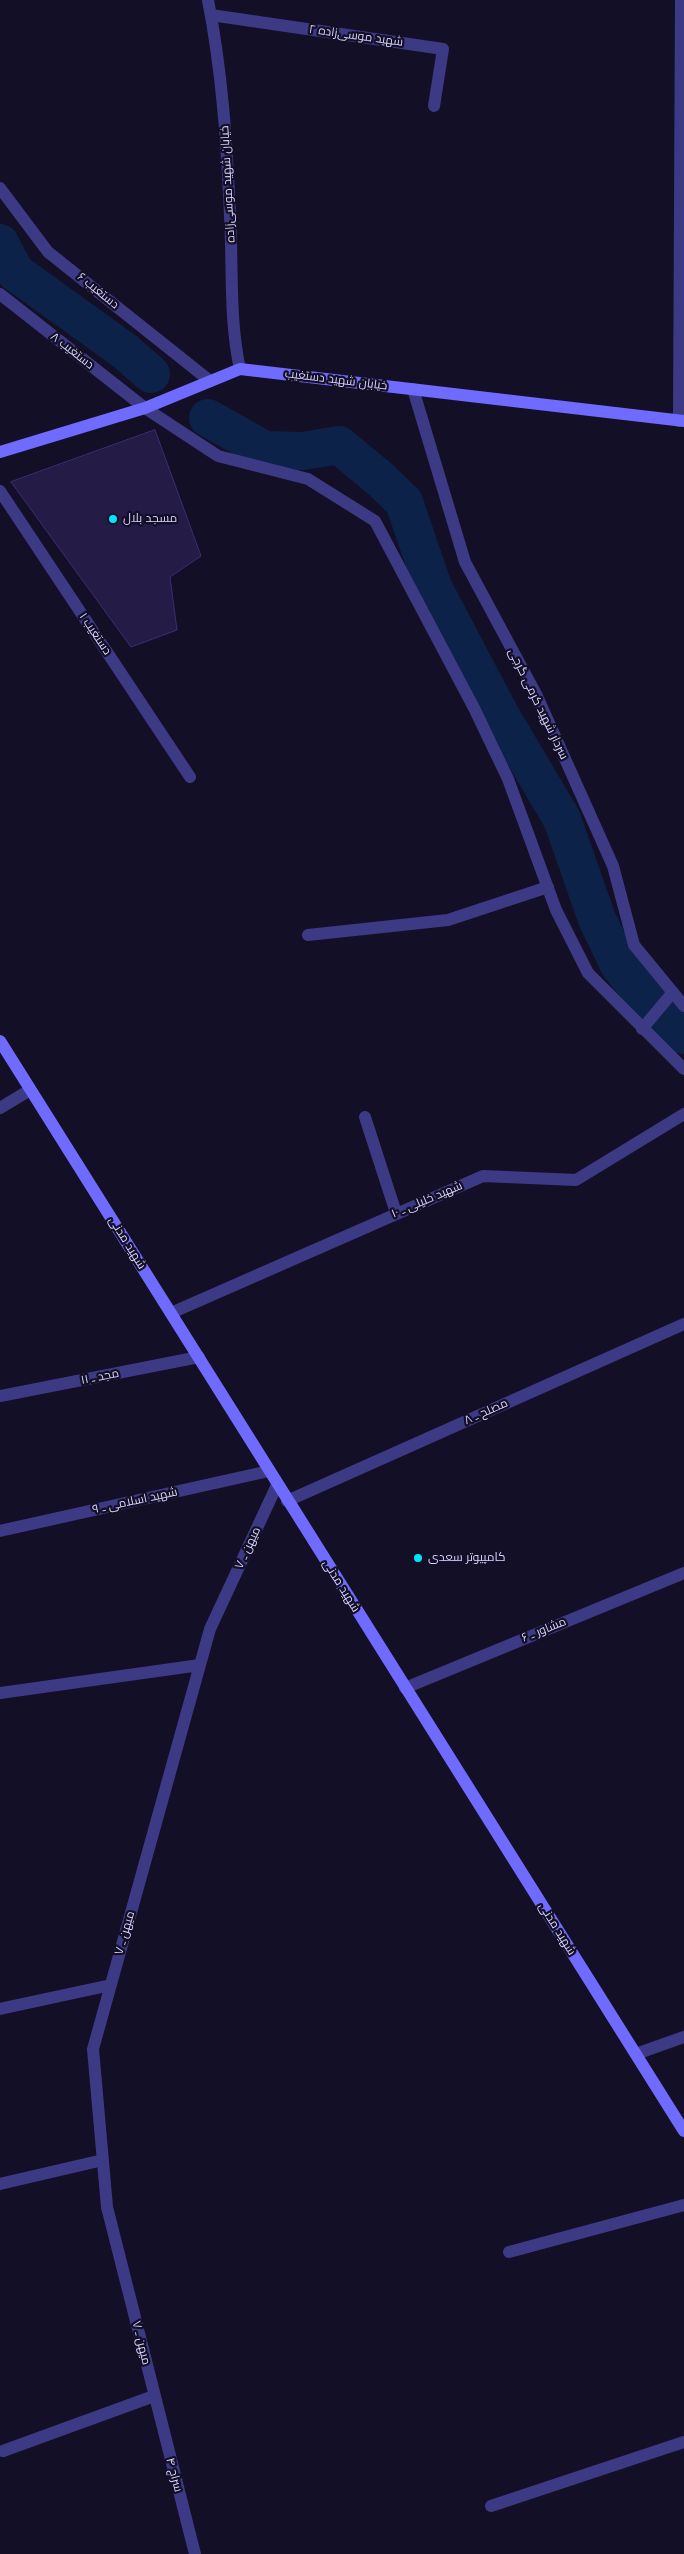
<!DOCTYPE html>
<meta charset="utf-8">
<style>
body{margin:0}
canvas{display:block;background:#130f26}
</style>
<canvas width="684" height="2554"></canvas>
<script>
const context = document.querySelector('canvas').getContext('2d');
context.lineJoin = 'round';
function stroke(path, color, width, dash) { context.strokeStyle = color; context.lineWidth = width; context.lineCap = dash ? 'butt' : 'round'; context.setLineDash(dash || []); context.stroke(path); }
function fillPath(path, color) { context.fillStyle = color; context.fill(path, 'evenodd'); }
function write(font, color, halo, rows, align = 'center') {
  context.font = font + ' Arial,Cairo,sans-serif'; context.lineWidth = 4.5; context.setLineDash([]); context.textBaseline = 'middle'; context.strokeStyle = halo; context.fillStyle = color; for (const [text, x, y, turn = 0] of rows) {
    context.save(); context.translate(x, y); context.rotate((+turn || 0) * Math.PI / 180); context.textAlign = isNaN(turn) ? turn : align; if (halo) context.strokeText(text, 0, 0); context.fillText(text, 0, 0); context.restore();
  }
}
const canal = new Path2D(`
 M0,243L15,272L126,352L151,374
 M208,418L265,450L303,451L339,445L379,478L404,502L433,587L501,716L562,819L597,919L619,965L640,991L684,1035`);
const building = new Path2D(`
 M155,430L201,556L170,577L177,630L131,647L11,482Z`);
const lane = new Path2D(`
 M211,15L443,49L434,106
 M365,1117L396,1213`);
const street = new Path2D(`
 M208,0C222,71 227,144 230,216C233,267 229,319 240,369
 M0,188L48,252L210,381
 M0,294L145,408L218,456L308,479L375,521L474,708L508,779L556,910L588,973L684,1069
 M413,389L465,562L536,694L613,866L634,945L684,1006
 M679,421L681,0
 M0,491L190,777
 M308,935L448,920L548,887
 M642,1029L673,992
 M0,1108L30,1090
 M171,1313L483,1176L576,1180L684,1114
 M0,1396L199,1357
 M287,1501L684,1324
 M0,1531L269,1471
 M405,1688L684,1573
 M0,1693L200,1665
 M0,2009L111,1985
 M636,2054L684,2037
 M0,2184L103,2160
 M509,2252L684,2205
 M3,2451L154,2396
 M491,2506L684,2442
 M195,2554L107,2207L93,2049L210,1629L277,1485`);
const secondary = new Path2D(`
 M0,452L145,408L240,369L684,421
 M0,1041L684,2131`);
const markers = [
 [113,519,5,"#00e5ff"],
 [418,1558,5,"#00e5ff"]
];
const streetNames = [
 ["شهید موسی‌زاده ۲",356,36,8],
 ["خیابان شهید موسی‌زاده",228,184,-93],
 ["دستغیب ۶",98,291,39],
 ["دستغیب ۸",72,351,38],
 ["خیابان شهید دستغیب",336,380,7],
 ["دستغیب ۱",95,634,56],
 ["سردار شهید کرمی گرجی",538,704,64],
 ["شهید خلیلی ـ ۱۰",427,1200,-23],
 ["شهید مدنی",127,1243,58],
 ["مجد ـ ۱۱",100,1377,-11],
 ["مصلح ـ ۸",486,1412,-24],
 ["شهید اسلامی ـ ۹",135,1501,-12],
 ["میهن ـ ۷",248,1548,-65],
 ["شهید مدنی",341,1586,58],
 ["مشاور ـ ۶",544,1630,-22],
 ["شهید مدنی",557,1929,58],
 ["میهن ـ ۷",125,1933,-74],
 ["میهن ـ ۷",141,2343,76],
 ["سراج ۴",174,2475,75]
];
const poiNames = [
 ["مسجد بلال",123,519],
 ["کامپیوتر سعدی",428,1558]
];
stroke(canal, '#0c2248', 38);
fillPath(building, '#241b47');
stroke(building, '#3b2d73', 1);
stroke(lane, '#3d3a85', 12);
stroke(street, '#3d3a85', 12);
stroke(secondary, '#6f6bff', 12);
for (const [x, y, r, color] of markers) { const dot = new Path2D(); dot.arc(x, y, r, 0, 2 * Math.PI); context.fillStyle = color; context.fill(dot); stroke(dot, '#130f26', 2); }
write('12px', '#d9d4ff', '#130f26', streetNames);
write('12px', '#d9d4ff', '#130f26', poiNames, 'left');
</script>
